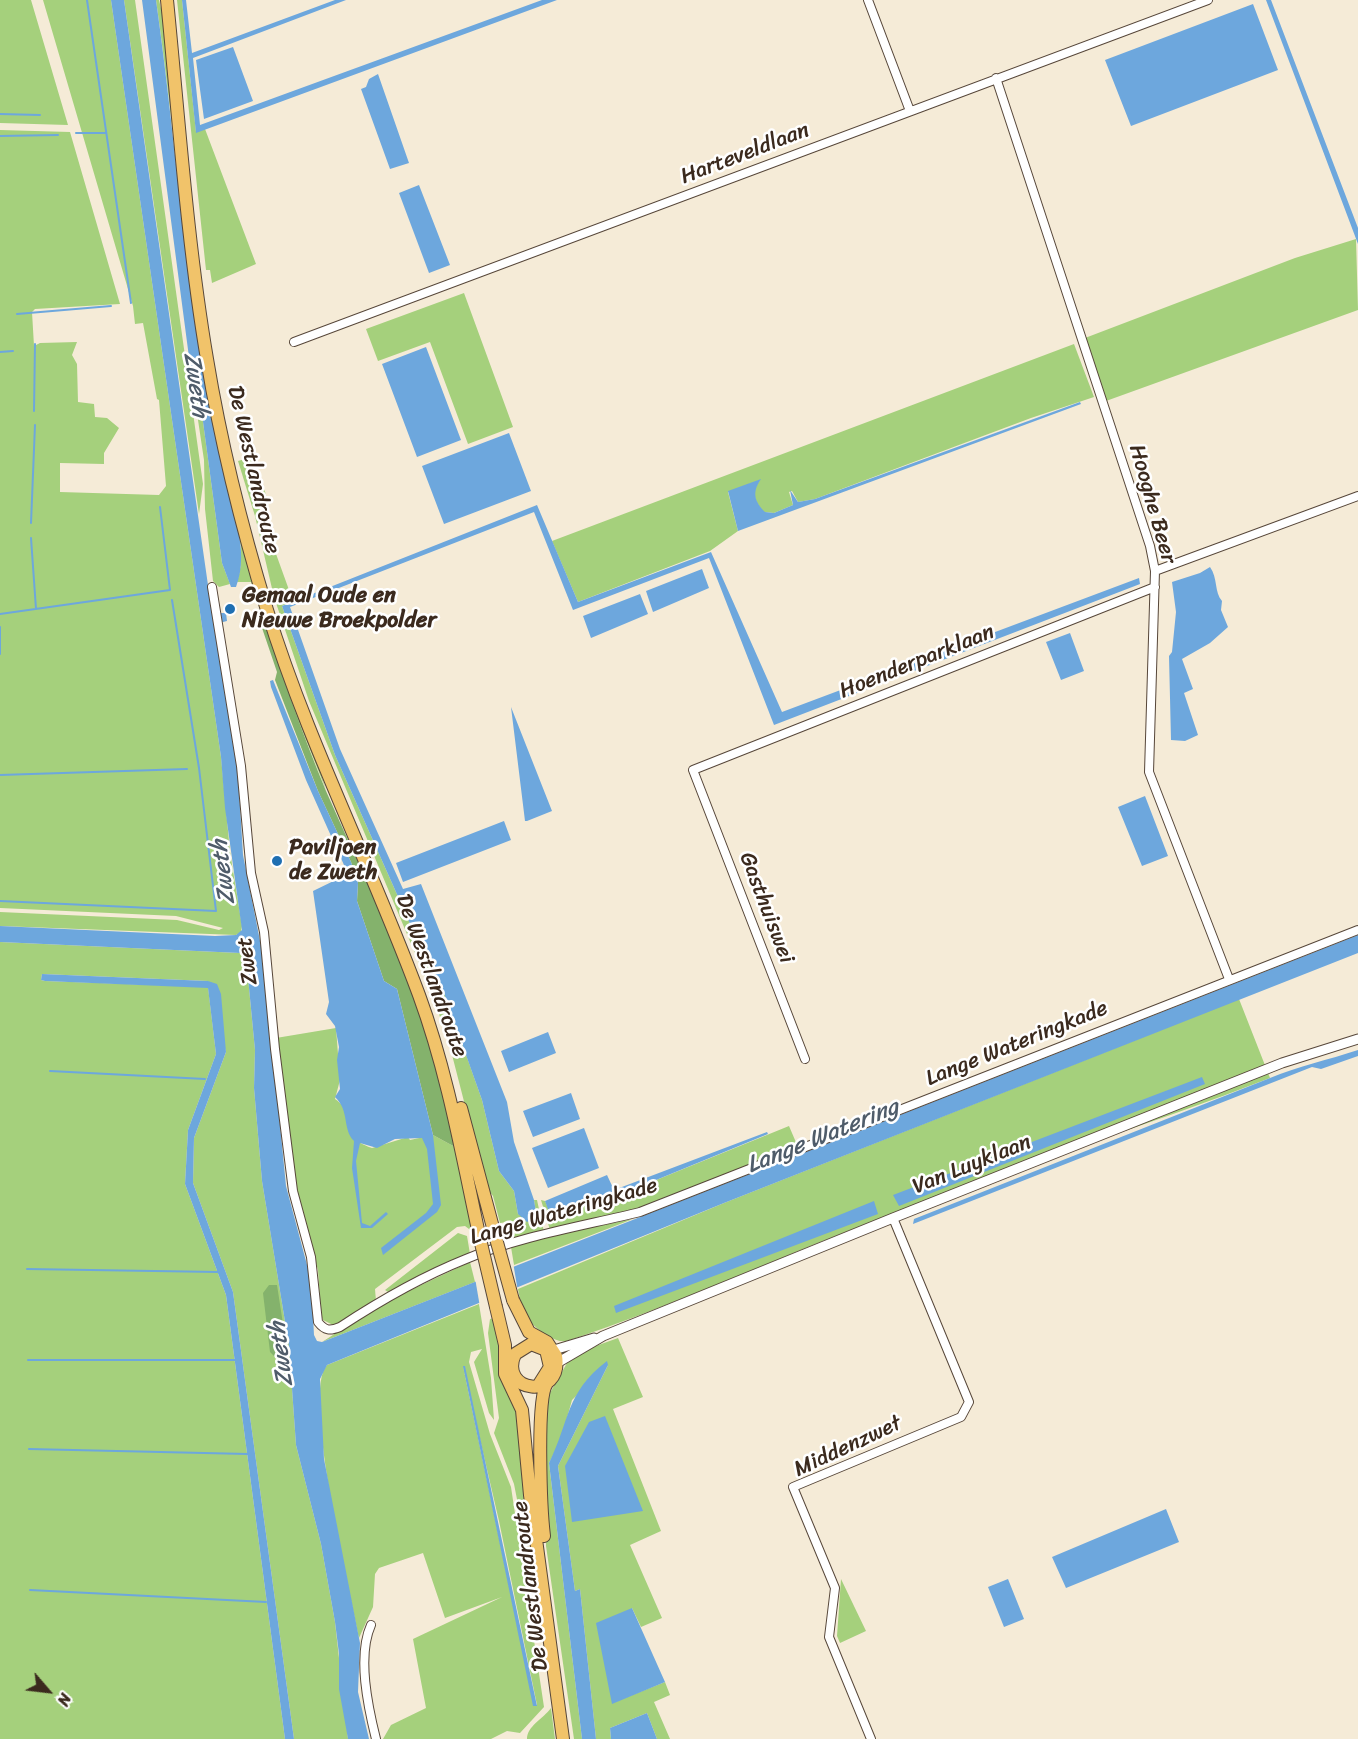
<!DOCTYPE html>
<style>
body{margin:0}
#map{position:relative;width:1358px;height:1739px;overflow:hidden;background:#f5ebd7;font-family:Sriracha,sans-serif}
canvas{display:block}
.north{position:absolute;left:18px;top:1661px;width:60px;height:60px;-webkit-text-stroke:4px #fff;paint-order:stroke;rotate:118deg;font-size:16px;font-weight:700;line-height:24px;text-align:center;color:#3b2a1e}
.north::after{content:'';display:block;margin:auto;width:21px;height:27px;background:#3b2a1e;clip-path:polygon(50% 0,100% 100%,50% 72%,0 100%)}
</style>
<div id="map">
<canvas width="1358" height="1739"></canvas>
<div class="north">N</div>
</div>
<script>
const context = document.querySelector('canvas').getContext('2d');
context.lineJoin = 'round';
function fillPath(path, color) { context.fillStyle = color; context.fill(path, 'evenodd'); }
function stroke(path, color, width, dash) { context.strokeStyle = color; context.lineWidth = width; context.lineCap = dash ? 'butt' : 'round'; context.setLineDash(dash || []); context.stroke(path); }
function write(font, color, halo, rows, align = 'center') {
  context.font = font + ' Sriracha,sans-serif'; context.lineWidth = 5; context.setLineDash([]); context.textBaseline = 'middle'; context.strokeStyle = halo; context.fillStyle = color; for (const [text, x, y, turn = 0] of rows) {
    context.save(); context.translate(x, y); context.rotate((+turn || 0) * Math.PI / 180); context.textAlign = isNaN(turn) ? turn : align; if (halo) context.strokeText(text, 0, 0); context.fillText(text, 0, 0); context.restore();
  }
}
const green = new Path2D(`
 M0,0H31L68,125L0,123Z
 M43,0H111L221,757L230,852L242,926L241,932L236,935L0,926V912L177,920L219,930L223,928L176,916L0,908V130L70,132L120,304L35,309L32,312L34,346L40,343L77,342L72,355L77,364L78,402L94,404L95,417L107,418L119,428L104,453V464L60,463V492L159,495L166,486L159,400L157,399L143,323L135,324L133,306Z
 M124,0H135L203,484L199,514Z
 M156,0H159L165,25L228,478L326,790L293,707L251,582H237C250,544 229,500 221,463C189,310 178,155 156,0Z
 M177,0H182L196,132L205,129L256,264L212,283L210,270H206Z
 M1356,239L1358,310L1106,401L1085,338L1295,258Z
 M464,293L513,427L468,444L430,342L378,361L366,329Z
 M1074,344L1094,397L1031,418L815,499L798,502L792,491L789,492L793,505L774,513L764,512C754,501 751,492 760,480L728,492L738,531L710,551L578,602L552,541Z
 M192,380L199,392L222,563L230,584L219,587L213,581L205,509L204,460Z
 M252,457L268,500L258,504L293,601L282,606L335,755L432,973L439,978L482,1100L499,1171L514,1191L518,1214L537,1218L534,1200H537L544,1232L510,1240L507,1222L500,1223L493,1196L486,1187L450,1047L433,996L309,701L274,597L255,516L238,461Z
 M0,942L240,953L246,957L255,1050L254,1088L262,1181L289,1346L296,1445L321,1544L335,1622L348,1739H294L233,1292L193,1183L194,1138L226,1052L208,981L42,974L41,980L45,981L208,987L216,1054L188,1130L185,1184L226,1295L285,1739H0Z
 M1239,999L1270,1078C1148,1126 1023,1163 902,1210C790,1252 681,1303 567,1341C560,1342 555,1340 548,1336C528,1324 522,1312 518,1289L724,1203Z
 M336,1028L340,1080L335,1099C360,1116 332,1134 372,1148L408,1137L410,1140L433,1135L455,1147L473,1232L465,1226L457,1227L375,1289L376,1301L335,1326L323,1320L321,1315L318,1270L296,1195L276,1038Z
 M789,1126L798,1147L638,1210L550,1230L541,1200L545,1201L550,1212L605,1199L639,1187Z
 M633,1219L514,1265L511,1247L549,1236Z
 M458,1233L467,1236L470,1254L388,1292L385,1290Z
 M470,1262L475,1282L322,1342L383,1303Z
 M479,1304L491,1378L494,1420L489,1413L474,1362L482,1349L471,1352L469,1362L490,1434L511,1487L544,1707L520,1733L507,1731L491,1739H383L391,1725L426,1708L413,1639L502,1597L445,1618L423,1553L379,1568L375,1574L373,1607L359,1638C351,1594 301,1392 327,1365ZM463,1366L499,1521L537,1705L534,1706Z
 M494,1318L520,1415L525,1522L523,1530L514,1484L494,1433L499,1418L488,1333L490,1319Z
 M618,1338L643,1397L613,1409L661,1531L630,1545L662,1618L641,1627L632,1608L612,1703L665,1682L670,1695L654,1702L670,1739H657L647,1713L610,1728L611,1739H596L580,1589L575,1591L558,1466L608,1365L572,1400L561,1440L549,1463L582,1739H574L546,1546V1400L567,1363L593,1347Z
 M841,1579L866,1631L840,1643L837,1636Z
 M551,1708L555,1739H527C527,1726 543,1719 551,1708Z`);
const forest = new Path2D(`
 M265,624C284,680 303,736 326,791C357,862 393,932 418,1005C433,1051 445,1099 455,1147L433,1135L397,989L384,981L357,901L358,883L351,862L318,791L275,680L277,672L261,625Z
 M269,1285H277L287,1350L274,1356L270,1352L263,1293Z`);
const water = new Path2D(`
 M111,0H124L212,613H226L227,621L215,624L238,773L243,855L264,961L286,1186L311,1280L314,1335L317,1341L322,1342L1358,935V953L724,1203L327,1365L320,1379L324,1459L360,1643L358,1692L369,1739H348L339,1689V1654L335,1622L321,1544L296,1445L289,1346L262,1181L254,1088L255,1050L246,957L240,953L0,942V926L215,936L236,935L242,930L225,808L221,757Z
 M142,0H156C178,156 187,313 222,467C230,505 251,549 236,587H231L222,563L199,392L192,380Z
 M182,0H186L192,53L335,0H346L193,58L200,125L542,0H557L196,133Z
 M1266,0H1271L1358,228V244Z
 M1253,4L1278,70L1131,126L1105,60Z
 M233,47L253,101L204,119L196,60Z
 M378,74L409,163L390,169L361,89L366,87L369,79Z
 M419,185L450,265L429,273L399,193Z
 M426,347L461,440L417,457L382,364Z
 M1080,402L1081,404L738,531L728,491L761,479C752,492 754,501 765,512L774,513L793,505L790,490L798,502L815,499Z
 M509,433L531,491L444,524L422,466Z
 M537,505L578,602L711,552L782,712L1139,578L1140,584L774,725L709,558L573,610L534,512L290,607L340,749L403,889L421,884L507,1102L514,1142L534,1200L537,1218L527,1222L518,1214L514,1191L499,1171L482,1100L439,979L432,973L335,755L282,606Z
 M1210,567C1218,578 1214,592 1222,601L1221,610L1228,627L1210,643L1182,659L1193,689L1184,693L1198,735L1185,741L1171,740L1169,656L1172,652L1176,612L1172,582L1200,573Z
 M702,569L709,588L653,612L646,591Z
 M640,594L648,614L591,638L583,616Z
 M1070,633L1084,671L1061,680L1046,642Z
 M273,680L318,791L351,862L358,883L357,901L384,981L397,989L433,1135L441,1205L437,1212L383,1255L381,1248L426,1213L433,1204L427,1149L422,1138L395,1139L377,1148L360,1143L356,1161L362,1223L370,1226L386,1212L388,1214L372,1228H361L352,1168L354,1141C342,1129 350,1111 335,1097L340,1089L337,1060L339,1047L335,1026L326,1014L329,1002L313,891L348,874L306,780L271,687L270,681Z
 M511,707L552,811L527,821H525Z
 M1145,796L1168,856L1142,866L1118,807Z
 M504,821L511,840L403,882L396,863Z
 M42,974L208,981L217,984L221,994L226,1052L194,1138L193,1183L233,1292L294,1739H285L226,1295L185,1184L188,1130L216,1054L208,988L45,981L41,980Z
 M548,1032L556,1053L509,1072L501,1051Z
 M1358,1050V1056L1321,1069L1312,1067L913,1224L914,1219L1270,1078C1299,1066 1328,1060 1358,1050Z
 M1202,1077L1205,1084L899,1206L893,1195Z
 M571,1093L580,1119L533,1137L523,1111Z
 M584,1128L599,1168L548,1188L532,1148Z
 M767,1132L768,1134L639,1187L605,1199L549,1212L545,1201L607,1175L614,1190Z
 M874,1201L878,1214L616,1313L614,1306Z
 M607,1361L608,1365L558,1466L575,1591L580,1589L596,1739H582L549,1463C570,1421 565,1393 607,1361Z
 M463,1366H465L537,1706H533Z
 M605,1416L643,1511L572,1522L565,1466L589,1422Z
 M1166,1509L1179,1542L1066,1588L1052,1557Z
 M1008,1579L1024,1619L1004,1627L988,1587Z
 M632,1608L665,1682L612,1704L596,1623Z
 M647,1713L657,1739H611L610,1728Z`);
const pier = new Path2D(`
 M513,1262L518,1292L480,1307L475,1278Z`);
const stream = new Path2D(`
 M87,0L131,303
 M0,114L40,115
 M76,133H106
 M0,136L58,135
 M17,314L111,306
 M0,352L13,351
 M34,411L35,344
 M31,523L35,425
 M31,538L36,609
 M0,614L170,590L160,507
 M0,627V654
 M0,775L187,769
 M0,901L216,911L199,768L172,600
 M50,1071L205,1079
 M27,1269L218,1272
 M28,1360H235
 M29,1449L248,1454
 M30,1590L266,1602`);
const minor = new Path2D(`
 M868,0L910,111
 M996,78L1150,546L1155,571L1149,772L1229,979
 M294,342L1208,0
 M1155,571L1358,496
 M212,587L241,766L251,873L264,932L275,1049L293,1191L311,1257L318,1322C325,1331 330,1331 340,1327C381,1300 421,1277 466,1259C521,1236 583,1226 640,1212L1358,930
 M805,1059L693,770L1155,587
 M371,1625C357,1656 368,1707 376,1739
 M871,1739L829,1637L835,1588L793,1487L961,1417L969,1402L893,1218`);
const tertiary = new Path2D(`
 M554,1350L594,1338
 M557,1363L603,1336L893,1218L1282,1063L1358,1039`);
const primary = new Path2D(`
 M167,0C179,120 187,241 207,359C221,444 242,528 267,610C308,743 371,865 419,995C448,1074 462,1156 480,1239
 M461,1108L495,1235
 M513,1300L529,1332L547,1342L556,1356C563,1401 498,1393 515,1354L531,1344L546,1350L550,1367L538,1386
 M496,1307L505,1345V1374L522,1410L530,1495L563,1739
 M544,1536C541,1512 536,1398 547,1383`);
const primaryBridge = new Path2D(`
 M495,1235L513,1300
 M480,1239L496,1307`);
const markers = [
 [230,609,6,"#1f6fb2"],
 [277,861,6,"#1f6fb2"]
];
const streetNames = [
 ["Harteveldlaan",745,154,-21],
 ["De Westlandroute",253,470,77],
 ["Hooghe Beer",1152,504,74],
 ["Hoenderparklaan",917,662,-22],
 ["Gasthuiswei",766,908,69],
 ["Zwet",248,961,-97],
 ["De Westlandroute",431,976,70],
 ["Lange Wateringkade",1017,1044,-22],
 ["Van Luyklaan",972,1165,-22],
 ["Lange Wateringkade",564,1212,-16],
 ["Middenzwet",848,1447,-25],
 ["De Westlandroute",531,1586,-97]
];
const poiNames = [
 ["Gemaal Oude en",242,596],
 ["Nieuwe Broekpolder",242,621],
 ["Paviljoen",289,848],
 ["de Zweth",289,873]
];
const waterNames = [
 ["Zweth",195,385,82],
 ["Zweth",224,872,-97],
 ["Lange Watering",823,1137,-22],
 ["Zweth",282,1354,-97]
];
fillPath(green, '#a5d07c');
fillPath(forest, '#84b26c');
fillPath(water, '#6da7dd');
fillPath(pier, '#f5ebd7');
stroke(stream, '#6da7dd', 2);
stroke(minor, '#57473a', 10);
stroke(tertiary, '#57473a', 11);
stroke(primary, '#57473a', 14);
stroke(minor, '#fff', 8);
stroke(tertiary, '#fff', 9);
stroke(primary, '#f1c36a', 12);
stroke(primaryBridge, '#57473a', 14, []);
stroke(primaryBridge, '#f1c36a', 12);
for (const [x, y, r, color] of markers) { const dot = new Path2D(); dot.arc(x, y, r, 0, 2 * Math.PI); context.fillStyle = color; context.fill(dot); stroke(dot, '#fff', 2); }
write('22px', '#3b2a1e', '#fff', streetNames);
write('bold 22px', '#3b2a1e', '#fff', poiNames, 'left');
write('italic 24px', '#4f5c6a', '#fff', waterNames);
</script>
